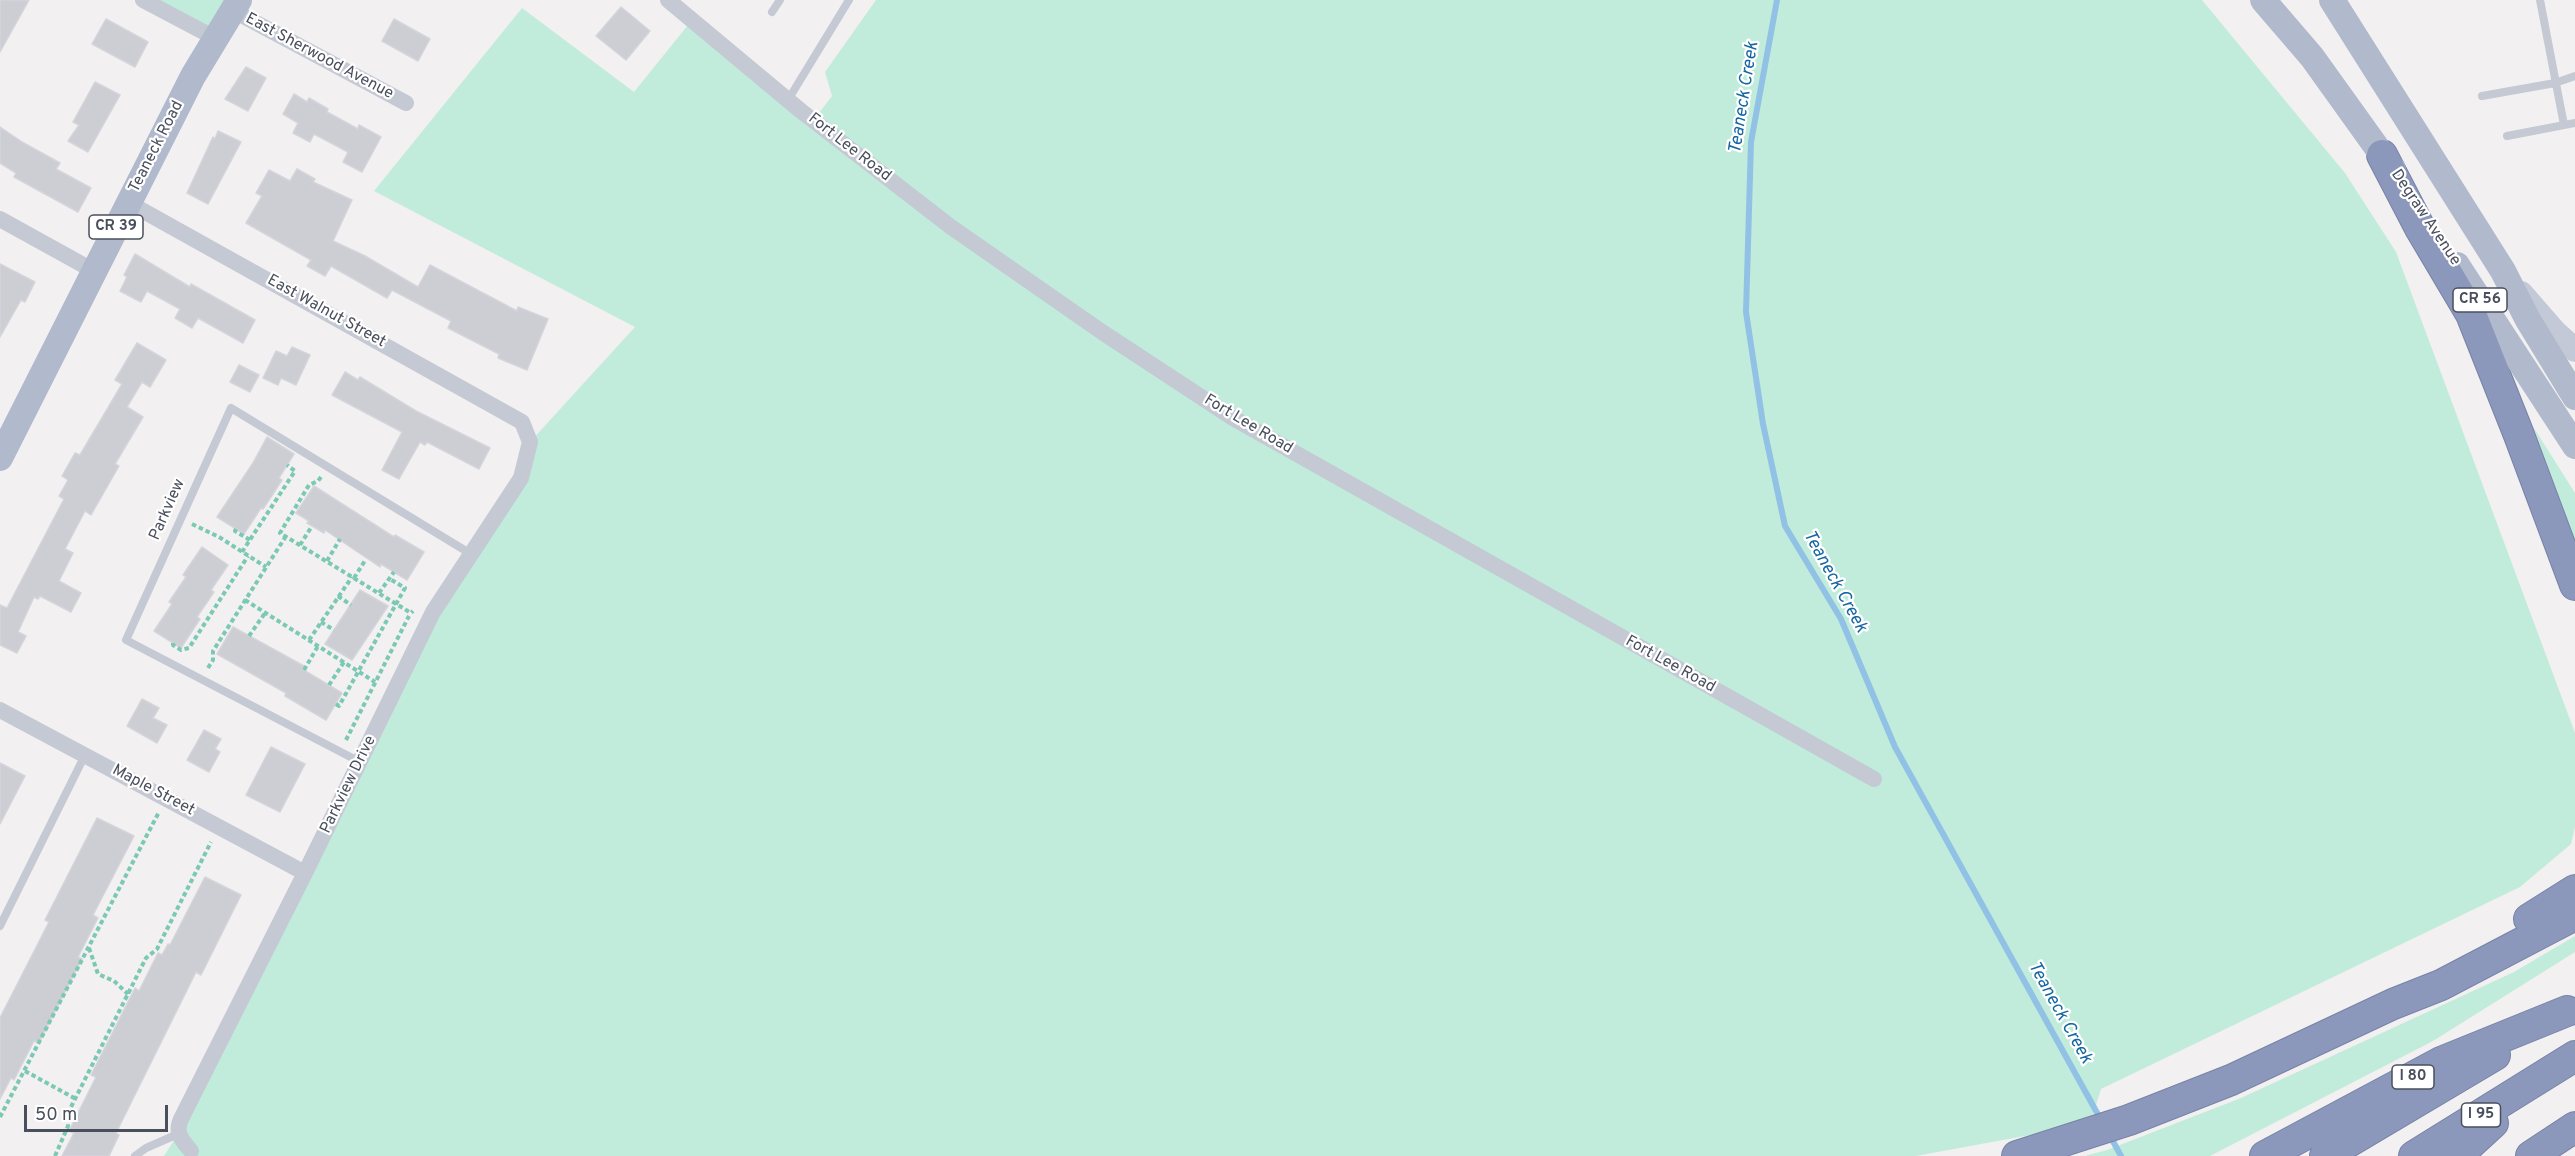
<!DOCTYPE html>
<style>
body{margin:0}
#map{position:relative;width:2575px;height:1156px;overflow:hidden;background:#f2f0f0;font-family:Overpass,sans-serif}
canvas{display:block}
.scale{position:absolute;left:24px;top:1105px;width:144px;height:27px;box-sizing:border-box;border:3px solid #494f5c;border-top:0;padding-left:8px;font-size:18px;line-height:21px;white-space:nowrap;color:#494f5c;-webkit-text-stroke:4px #fff;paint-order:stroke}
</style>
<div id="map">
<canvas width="2575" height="1156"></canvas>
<div class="scale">50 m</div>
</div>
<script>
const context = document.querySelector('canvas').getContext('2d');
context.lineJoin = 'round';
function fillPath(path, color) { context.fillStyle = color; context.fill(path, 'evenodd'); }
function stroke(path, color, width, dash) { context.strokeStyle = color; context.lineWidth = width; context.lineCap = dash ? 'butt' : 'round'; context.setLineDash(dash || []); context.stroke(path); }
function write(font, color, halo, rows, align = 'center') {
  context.font = font + ' Overpass,sans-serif'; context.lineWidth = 4.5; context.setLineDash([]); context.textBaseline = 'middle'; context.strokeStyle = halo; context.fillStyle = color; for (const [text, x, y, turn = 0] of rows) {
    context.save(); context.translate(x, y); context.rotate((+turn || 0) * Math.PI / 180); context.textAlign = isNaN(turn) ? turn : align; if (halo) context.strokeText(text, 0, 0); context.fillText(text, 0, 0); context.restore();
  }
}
const green = new Path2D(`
 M143,0H239L215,38Z
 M876,0H2202L2345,173L2396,252L2575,733V827L2571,844L2520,887L2101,1089L2090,1124L1916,1156H164L178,1134L397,684L521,478L530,442L635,327L374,191L522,8L634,92L692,20L813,121L832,96L825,72Z
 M2534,428L2575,493V541Z
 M2575,936V952L2433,1041L2210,1156H2085L2107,1150L2241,1098L2514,972Z`);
const stream = new Path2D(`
 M1777,0L1751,142L1746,312L1763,424L1785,526L1841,619L1895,747L2101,1120
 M2109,1134L2121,1156`);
const building = new Path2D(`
 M0,0H29L0,52Z
 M621,7L650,31L626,60L596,36Z
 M106,19L148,42L135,67L92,44Z
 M394,19L430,39L418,61L382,41Z
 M246,67L266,78L248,111L225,99Z
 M95,82L120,95L88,152L68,141L79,125L73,122Z
 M294,94L307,102L309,98L328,109L327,112L358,129L359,125L381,137L362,172L343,162L348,152L314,134L310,142L293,133L298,123L283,114Z
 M0,127L22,142L60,163L56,169L91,188L78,212L14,177L16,173L0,163Z
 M218,131L241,142L208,204L187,193L213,137L215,139Z
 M297,169L315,179L313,182L352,200L333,241L365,256L418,287L430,265L517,311L518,307L548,319L527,370L498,358L499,354L448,328L451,321L392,290L387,298L331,266L325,276L307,266L311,260L246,223L262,196L256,193L269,170L290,181Z
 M135,254L190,287L191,284L255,320L243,343L198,318L192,328L175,318L180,309L147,291L141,302L120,291L127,277L124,275Z
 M0,264L35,282L25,302L21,300L0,337Z
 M137,343L166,360L150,387L142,382L127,407L143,417L115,464L119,466L91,515L85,511L65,549L73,553L59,581L81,593L71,612L40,596L38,599L34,597L18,632L26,636L17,653L0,645V605L7,608L64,499L59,496L68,480L62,476L75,453L80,455L122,384L115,380Z
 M292,347L310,355L296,385L281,378L278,385L263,378L276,351L287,356Z
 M239,365L259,375L250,392L230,382Z
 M345,372L358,380L360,377L416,411L490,448L479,469L427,442L425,445L420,442L399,479L382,470L402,432L332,395Z
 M267,437L294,454L279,478L282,480L273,494L263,509L261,508L244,534L217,517L253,463Z
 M314,486L394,537L395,535L424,552L407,580L381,564L380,567L325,530L324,533L307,523L309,521L296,513Z
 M202,547L228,565L211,590L214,592L197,617L200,619L181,648L154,631L172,604L169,602L186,577L183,575Z
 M360,590L388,606L352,660L325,644Z
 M233,627L304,666L302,669L342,693L326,720L285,696L286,693L217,654Z
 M142,699L159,708L153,718L167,725L157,743L127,726Z
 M204,730L221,739L215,749L220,752L209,772L187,760Z
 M271,747L305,764L280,812L246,795Z
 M0,763L25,776L0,824Z
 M97,818L134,836L93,915L98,918L78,957L82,959L39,1043L34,1041L14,1080L11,1078L0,1099V1018L49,922L45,920Z
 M205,877L241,895L201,975L196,972L116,1133L119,1135L109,1156H62L74,1133L69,1131L96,1077L91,1075L135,988L139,991L158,953L162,955L168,944L170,945Z`);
const path = new Path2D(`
 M321,477L318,481L309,485L280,533L411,613L413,611
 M192,524L219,537L266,567
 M236,529L235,531L250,540
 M300,545L312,526
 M242,552L295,471L287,465
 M327,561L340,539
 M354,578L366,559
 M379,593L394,572
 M338,596L351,605
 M245,600L375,682
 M321,622L334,630
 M249,636L265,613
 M309,640L352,577
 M173,643V645L181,650L189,648L248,556
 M208,668L213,660V651L286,536
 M304,670L318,646
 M329,685L344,662
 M336,704L339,706L405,588L390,579
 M346,740L409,616
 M89,948L98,974L114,981L128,994
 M25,1071L76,1099
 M0,1117L159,812
 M55,1156L68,1126V1113L146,958L157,949L211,842`);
const lane = new Path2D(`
 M2540,0L2564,125
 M772,12L780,0
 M2482,96L2555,83L2575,76
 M788,100L849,0
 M2507,136L2575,123
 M360,762L126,640L231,408L471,554
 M0,926L85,755
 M135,1156L146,1148L178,1134`);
const street = new Path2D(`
 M143,0L215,38
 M668,0L801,111L951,227L1102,332L1233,418L1874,779
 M232,10L406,103
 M129,203L522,422L530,442L521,478L433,612L305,873L182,1117C174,1132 181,1139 191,1151
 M0,219L94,271
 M0,710L305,873`);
const secondary = new Path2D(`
 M2521,293L2555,332L2575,350`);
const primary = new Path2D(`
 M2263,0L2312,57L2393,170
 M2332,0L2503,271L2528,320L2575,397
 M2457,265L2575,446
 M0,458L193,76L239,0`);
const highway = new Path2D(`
 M2382,155L2420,228L2471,314L2519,435L2575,585
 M2529,919L2575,890
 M2017,1156L2129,1120L2231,1080L2393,1004L2441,985L2575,915
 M2265,1156L2441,1062L2567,1011
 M2325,1156L2495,1055
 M2414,1156L2575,1056
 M2457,1156L2493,1123
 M2531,1156L2575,1127`);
const shields = [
 [116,227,54],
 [2480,300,54],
 [2413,1077,42],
 [2481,1115,39]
];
const shieldNames = [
 ["CR 39",116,227],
 ["CR 56",2480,300],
 ["I 80",2413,1077],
 ["I 95",2481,1115]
];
const streetNames = [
 ["East Sherwood Avenue",319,57,28],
 ["Teaneck Road",157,147,-63],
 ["Fort Lee Road",849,148,38],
 ["Degraw Avenue",2425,218,56],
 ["East Walnut Street",326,312,29],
 ["Fort Lee Road",1248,425,31],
 ["Parkview",168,510,-66],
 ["Fort Lee Road",1670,665,29],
 ["Parkview Drive",349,785,-64],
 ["Maple Street",153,791,28]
];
const waterNames = [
 ["Teaneck Creek",1745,98,-81],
 ["Teaneck Creek",1834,582,61],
 ["Teaneck Creek",2059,1013,61]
];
fillPath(green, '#c1ecdb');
stroke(stream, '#91c2e6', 6);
fillPath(building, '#cdced4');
stroke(building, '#d4d4db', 1.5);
stroke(highway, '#7683a7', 32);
stroke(path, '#7bc8b3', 4, [4.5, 3]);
stroke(lane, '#c4c9d3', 8);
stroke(street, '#c4c9d3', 16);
stroke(secondary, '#c4c9d7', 24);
stroke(primary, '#b1b9cc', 26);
stroke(highway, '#8b98bb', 30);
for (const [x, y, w] of shields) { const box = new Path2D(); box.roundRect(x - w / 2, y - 12, w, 24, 4.5); context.fillStyle = '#fff'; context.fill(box); stroke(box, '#494f5c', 1.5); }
write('bold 15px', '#494f5c', null, shieldNames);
write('16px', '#494f5c', '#fff', streetNames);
write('italic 18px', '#1666a2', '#fff', waterNames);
</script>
